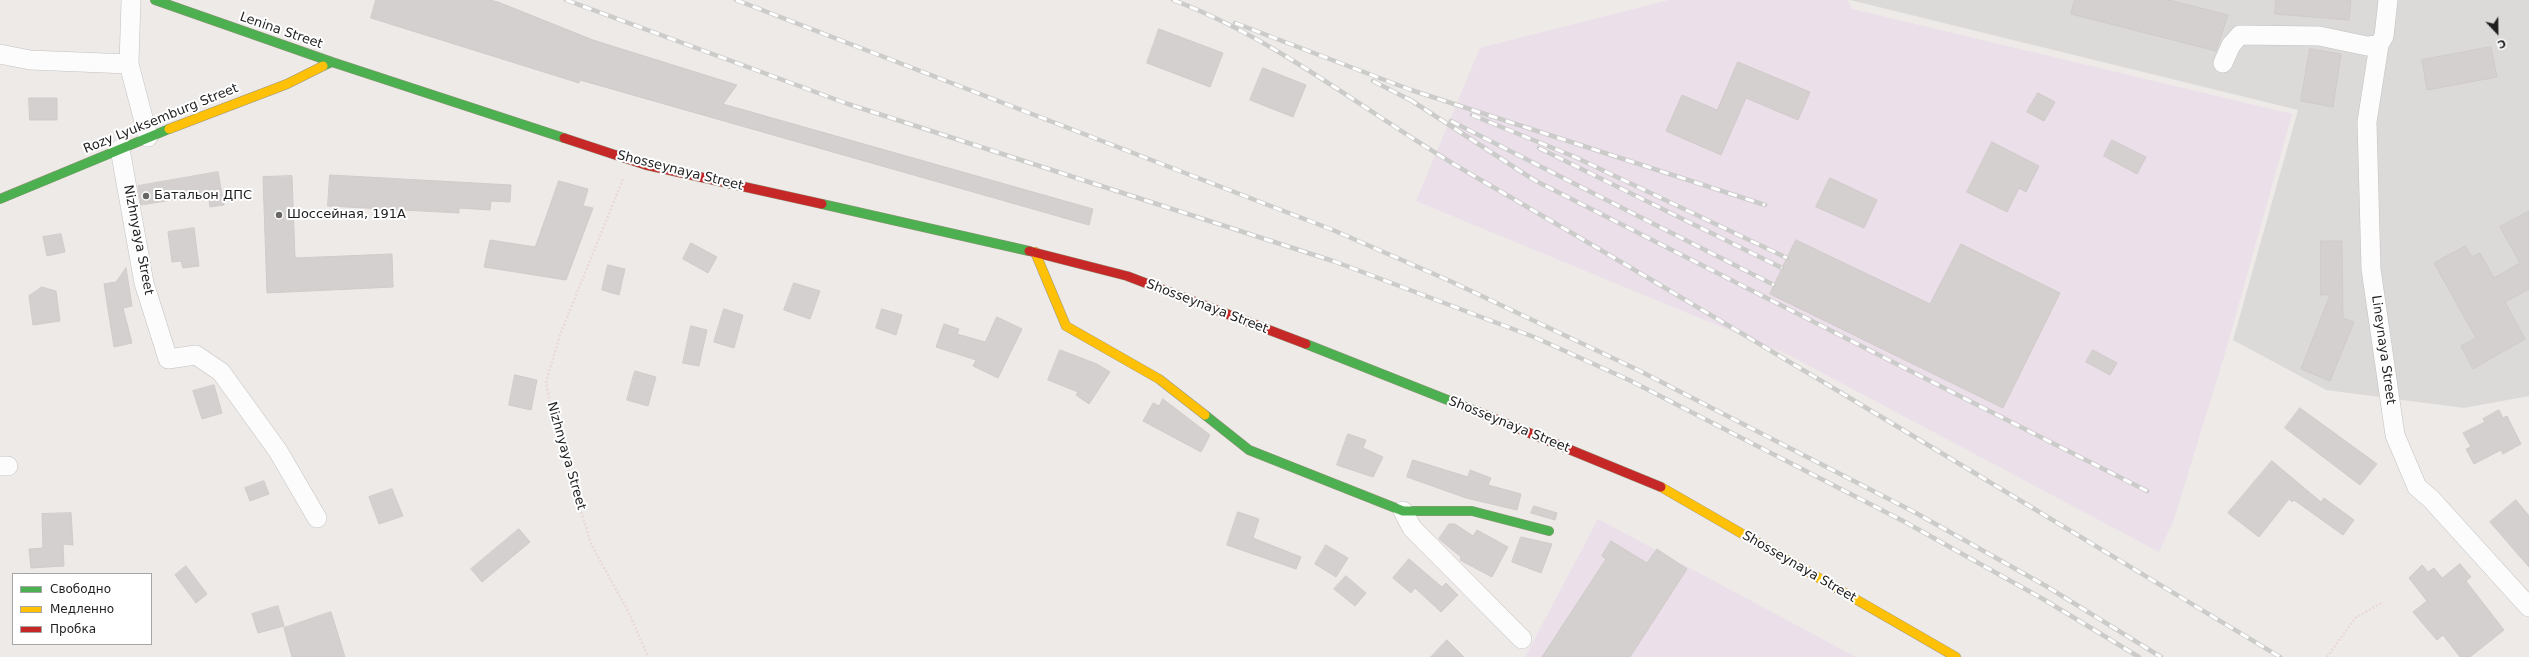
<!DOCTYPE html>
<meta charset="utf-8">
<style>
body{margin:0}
#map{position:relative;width:2529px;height:657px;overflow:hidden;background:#edeae8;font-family:"DejaVu Sans",sans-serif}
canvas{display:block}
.legend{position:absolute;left:12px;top:573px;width:140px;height:72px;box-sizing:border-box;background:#fff;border:1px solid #a5a5a5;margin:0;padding:5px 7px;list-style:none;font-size:12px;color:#1f1f1f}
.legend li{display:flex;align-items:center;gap:8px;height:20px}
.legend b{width:20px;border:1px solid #a5a5a5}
.north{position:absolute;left:2477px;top:12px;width:40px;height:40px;-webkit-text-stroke:3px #fff;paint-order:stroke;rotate:158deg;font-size:11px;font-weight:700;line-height:16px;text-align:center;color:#1f1f1f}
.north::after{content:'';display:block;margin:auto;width:14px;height:18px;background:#1f1f1f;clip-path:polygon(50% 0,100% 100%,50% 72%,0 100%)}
</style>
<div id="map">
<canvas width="2529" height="657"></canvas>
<ul class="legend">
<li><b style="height:5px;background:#4caf50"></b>Свободно</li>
<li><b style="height:5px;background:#ffc107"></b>Медленно</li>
<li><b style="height:5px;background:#c62828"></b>Пробка</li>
</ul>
<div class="north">С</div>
</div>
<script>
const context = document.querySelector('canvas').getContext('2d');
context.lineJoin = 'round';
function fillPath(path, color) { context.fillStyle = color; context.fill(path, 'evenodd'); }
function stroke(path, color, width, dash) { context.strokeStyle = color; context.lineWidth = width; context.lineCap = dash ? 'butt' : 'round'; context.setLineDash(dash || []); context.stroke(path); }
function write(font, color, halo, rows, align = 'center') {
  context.font = font + ' "DejaVu Sans",sans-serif'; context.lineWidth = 4; context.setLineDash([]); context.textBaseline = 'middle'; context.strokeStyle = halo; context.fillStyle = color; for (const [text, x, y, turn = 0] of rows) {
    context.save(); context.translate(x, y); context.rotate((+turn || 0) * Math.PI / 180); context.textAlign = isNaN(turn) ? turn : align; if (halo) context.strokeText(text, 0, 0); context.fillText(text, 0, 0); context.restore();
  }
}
const residential = new Path2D(`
 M1850,0H2529V396L2464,408L2326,390L2233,340L2298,110Z`);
const industrial = new Path2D(`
 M1669,0H1847L1852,9L2292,114L2226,350L2173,522L2159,552L1787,354L1416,201L1480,48Z
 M1598,519L1856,657H1525Z`);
const building = new Path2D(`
 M376,0H490L498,2L593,40L737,85L723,104L1093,209L1089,225L580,80L579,83L371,18Z
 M2075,0H2169L2228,15L2216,51L2071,14Z
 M2276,0H2351L2349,20L2275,14Z
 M1159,29L1223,53L1210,87L1147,63Z
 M2491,47L2497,77L2427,90L2422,60Z
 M2310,49L2341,54L2333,107L2301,101Z
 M1738,62L1810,92L1798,120L1746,98L1721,155L1666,131L1682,95L1717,110Z
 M1263,68L1306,85L1293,117L1250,100Z
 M2038,93L2055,102L2044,121L2027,112Z
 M29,98H57V120H30Z
 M2112,140L2146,157L2137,174L2104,156Z
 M1992,142L2039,166L2026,192L2019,188L2007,212L1967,192Z
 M218,172L224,205L210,207L208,194L141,205L138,186Z
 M330,175L511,185L510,202L491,201L490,210L459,208V213L328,206Z
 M292,176L295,258L392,254L393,287L267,293L263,177Z
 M1830,178L1877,200L1864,228L1816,207Z
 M559,181L588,189L583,206L593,208L566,280L484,267L490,240L535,247Z
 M2529,211V289L2505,302L2525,339L2473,369L2461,346L2476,338L2434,263L2465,246L2472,257L2480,253L2494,278L2520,263L2500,227Z
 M194,228L199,266L183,268L181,261L172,262L168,232Z
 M61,234L65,252L47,256L43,237Z
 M1796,240L1930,304L1961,244L2060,293L2003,408L1770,294Z
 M2321,241H2342L2343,318L2354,322L2330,381L2301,369L2330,295H2321Z
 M691,243L717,257L708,273L683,259Z
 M608,265L625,269L619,295L602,290Z
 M126,268L132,306L123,308L132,343L114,347L104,284L116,282Z
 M794,283L820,291L810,319L784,310Z
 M42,287L56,291L60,321L33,325L29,296Z
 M724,309L743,315L734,348L714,342Z
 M882,309L902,315L896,335L876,328Z
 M997,317L1022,329L998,378L973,366L976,360L936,347L944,324L959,329L957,334L985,342Z
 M691,326L707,330L699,366L683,363Z
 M1060,350L1097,364L1110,372L1089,404L1076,395L1078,392L1048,380Z
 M2093,350L2117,363L2110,375L2086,362Z
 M635,371L656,377L648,406L627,400Z
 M515,375L537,380L531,410L509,405Z
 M214,385L222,413L202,419L193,391Z
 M1163,399L1210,435L1201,452L1143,421L1153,403L1159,406Z
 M2300,408L2377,464L2360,485L2285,428Z
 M2499,410L2503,418L2507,416L2521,444L2503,454L2501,450L2474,464L2466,449L2471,447L2463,433L2485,422L2483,419Z
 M1348,434L1366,440L1363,448L1383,457L1373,477L1337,465Z
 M1413,460L1468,477L1470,470L1491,478L1488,485L1521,494L1517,510L1466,498L1407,477Z
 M2272,461L2321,502L2324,498L2354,520L2343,535L2294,500L2292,502L2289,499L2259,537L2228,513Z
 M264,481L269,494L250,501L245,488Z
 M392,489L403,516L379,524L369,497Z
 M2516,500L2529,516V567L2490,522Z
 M1534,506L1557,513L1555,520L1531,513Z
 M1238,512L1259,519L1253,538L1301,557L1296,569L1227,545Z
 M71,513L73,545L63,544L64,566L31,568L29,549L43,548L42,514Z
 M1449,524H1455L1473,536L1477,530L1508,547L1492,577L1460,560L1461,557L1439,539Z
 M519,529L530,542L482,582L471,569Z
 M1521,537L1552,544L1541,573L1512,562Z
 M1611,541L1647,563L1657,549L1687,569L1630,657H1542L1606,559L1602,556Z
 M1326,545L1348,558L1336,577L1315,564Z
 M1409,559L1442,587L1446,583L1458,595L1441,612L1415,588L1411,593L1393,578Z
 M2460,564L2471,577L2466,581L2504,630L2470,657H2460L2443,635L2437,640L2423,624L2413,612L2427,601L2409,578L2422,565L2428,572L2434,568L2442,578Z
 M186,566L207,594L196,603L175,575Z
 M1346,576L1366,593L1355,606L1334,589Z
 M278,606L284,626L258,633L252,614Z
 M331,612L345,657H292L284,628Z
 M1447,640L1464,657H1431Z`);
const path = new Path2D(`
 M623,179L560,335L546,382L554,423L591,544L628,611L648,657
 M2327,657L2355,618L2383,602`);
const street = new Path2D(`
 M2379,45L2367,122L2371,269L2395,435L2417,487L2431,499L2529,607
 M0,54L30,60L129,64L131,0
 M2223,63L2231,45L2240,35L2319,36L2367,46L2379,45L2384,36L2388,0
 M129,64L148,137
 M120,149L144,283L168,359L196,355L221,372L278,451L317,518
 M0,466H8
 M1403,511L1412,528L1522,639`);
const fast = new Path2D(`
 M155,0L332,62
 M323,66L332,62L564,138
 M0,199L169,129
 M822,204L1029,251
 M1306,344L1478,412
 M1205,415L1249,450L1403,511H1472L1549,531`);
const slow = new Path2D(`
 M169,129L287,84L323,66
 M1035,252L1066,326L1159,379L1205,415
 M1661,487L1956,657`);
const jam = new Path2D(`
 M564,138L646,165L822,204
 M1029,251L1127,276L1306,344
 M1478,412L1661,487`);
const rail = new Path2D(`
 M566,0L848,104L1336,262L1534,337L1629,380L1905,522L2043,599L2139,657
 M736,0L1333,230L1450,281L1638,370L1916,513L2046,586L2161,657
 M1173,0C1282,41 1374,119 1474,176C1745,333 2012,496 2280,657
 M1235,23L1411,90L1765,205
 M1373,81L1412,101
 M1409,99L1534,180L2147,491
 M1472,115L1575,157L1787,258
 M1451,121L1774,285
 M1539,148L1782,268`);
const markers = [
 [146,196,4,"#676665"],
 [279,215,4,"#676665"]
];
const streetNames = [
 ["Lenina Street",281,31,19],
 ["Rozy Lyuksemburg Street",161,119,-22],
 ["Shosseynaya Street",680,171,14],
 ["Nizhnyaya Street",138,240,79],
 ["Shosseynaya Street",1207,307,21],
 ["Lineynaya Street",2383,350,82],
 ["Shosseynaya Street",1509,425,22],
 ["Nizhnyaya Street",566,456,74],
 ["Shosseynaya Street",1799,567,30]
];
const poiNames = [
 ["Батальон ДПС",154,196],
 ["Шоссейная, 191А",287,215]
];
fillPath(residential, '#dcdad9');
fillPath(industrial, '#ebdfe9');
fillPath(building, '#d4d0cf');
stroke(building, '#d0cbc9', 1);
stroke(street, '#c3c1c0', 20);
stroke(fast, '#99947e', 10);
stroke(slow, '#99947e', 10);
stroke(jam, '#99947e', 10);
stroke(path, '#ebd9da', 2.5, [2, 2]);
stroke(street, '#fcfcfc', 19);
stroke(fast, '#4caf50', 9);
stroke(slow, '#ffc107', 9);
stroke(jam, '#c62828', 9);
stroke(rail, '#cbcbca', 4.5);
stroke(rail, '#fff', 3, [9]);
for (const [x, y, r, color] of markers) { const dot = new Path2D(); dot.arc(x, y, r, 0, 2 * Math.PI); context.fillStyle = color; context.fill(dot); stroke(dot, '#fff', 1.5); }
write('13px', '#1f1f1f', '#fff', streetNames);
write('13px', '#1f1f1f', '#fff', poiNames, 'left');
</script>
